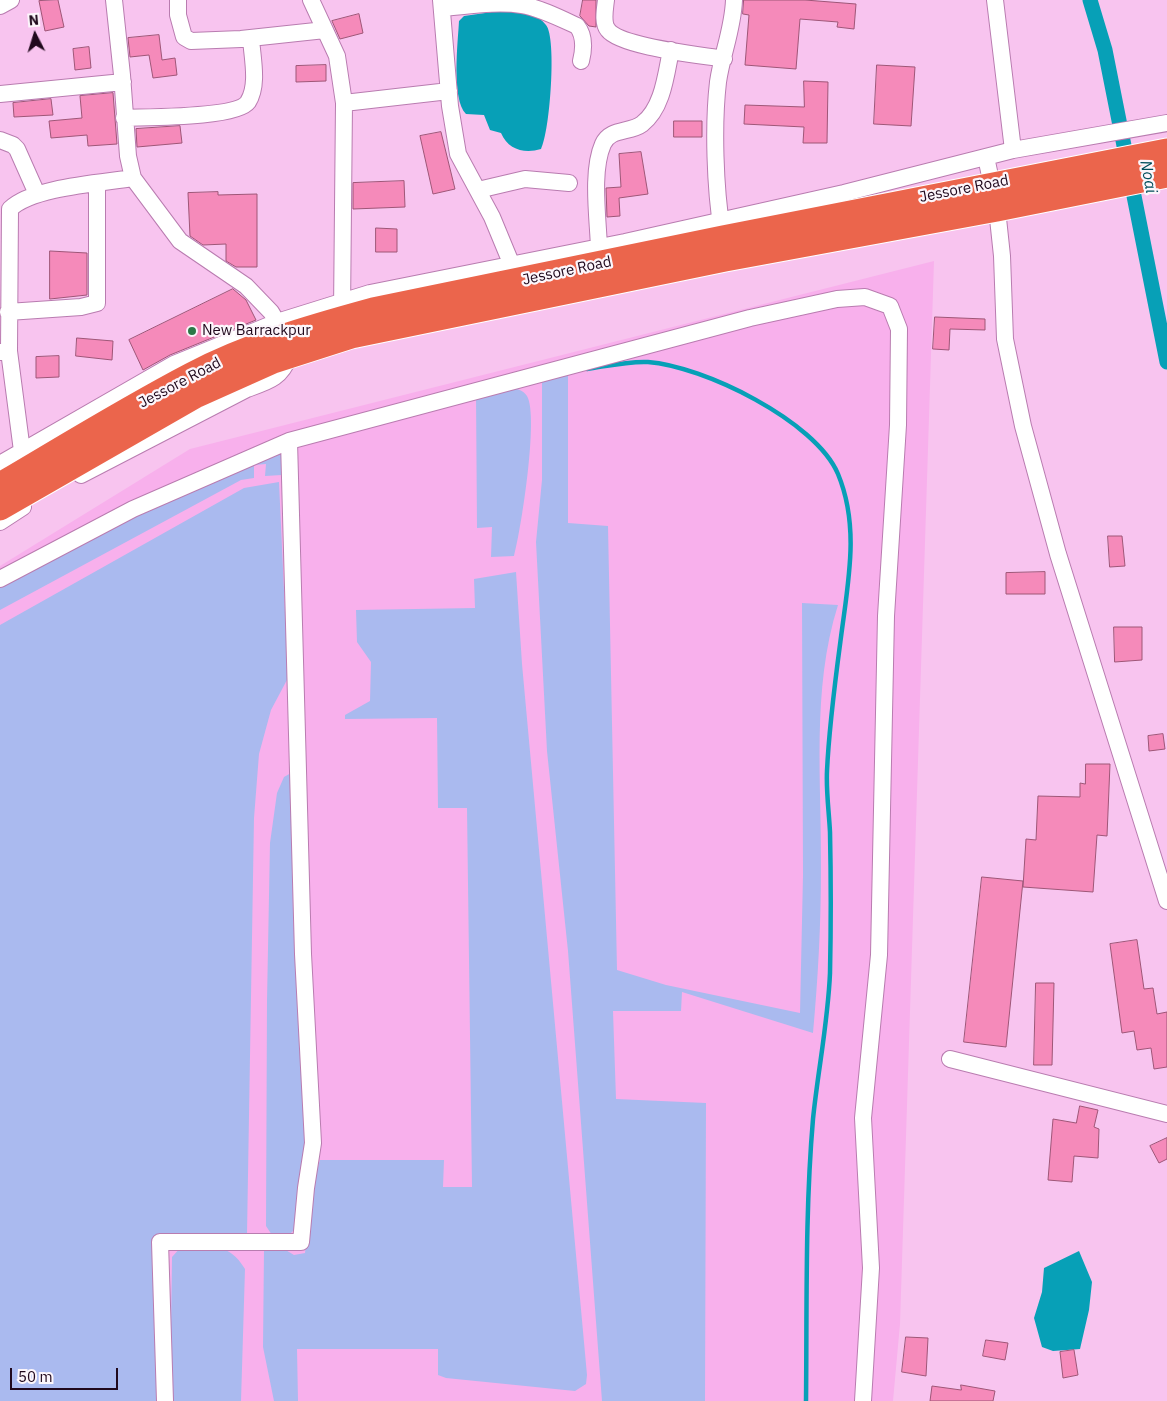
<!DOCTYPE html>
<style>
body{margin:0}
#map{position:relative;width:1167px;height:1401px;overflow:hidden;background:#f8c4ef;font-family:"IBM Plex Sans",sans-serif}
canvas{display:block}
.north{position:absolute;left:10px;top:10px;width:50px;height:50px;-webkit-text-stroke:4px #fcf6fb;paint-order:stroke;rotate:355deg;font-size:14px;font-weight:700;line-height:20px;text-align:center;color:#20091d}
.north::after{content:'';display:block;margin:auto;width:18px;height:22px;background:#20091d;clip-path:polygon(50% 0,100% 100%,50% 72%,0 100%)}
.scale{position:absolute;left:10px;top:1368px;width:108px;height:22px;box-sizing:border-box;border:2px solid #20091d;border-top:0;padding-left:6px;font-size:15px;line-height:18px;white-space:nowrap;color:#20091d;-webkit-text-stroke:4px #fcf6fb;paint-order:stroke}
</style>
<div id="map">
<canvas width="1167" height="1401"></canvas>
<div class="north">N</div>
<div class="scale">50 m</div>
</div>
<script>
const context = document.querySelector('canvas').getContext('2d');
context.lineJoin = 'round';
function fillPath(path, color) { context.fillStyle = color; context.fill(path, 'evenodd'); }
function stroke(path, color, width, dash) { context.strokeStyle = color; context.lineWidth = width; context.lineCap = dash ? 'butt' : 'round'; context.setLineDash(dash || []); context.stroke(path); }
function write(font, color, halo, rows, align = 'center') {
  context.font = font + ' "IBM Plex Sans",sans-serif'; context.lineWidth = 4.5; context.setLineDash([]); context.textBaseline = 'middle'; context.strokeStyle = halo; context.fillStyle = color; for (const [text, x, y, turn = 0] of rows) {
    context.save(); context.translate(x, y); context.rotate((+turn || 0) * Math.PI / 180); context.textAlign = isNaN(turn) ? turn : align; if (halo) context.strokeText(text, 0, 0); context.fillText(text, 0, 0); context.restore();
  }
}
const built = new Path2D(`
 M934,261L900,1324L893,1401H0V566L190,449Z`);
const green = new Path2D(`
 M568,370V523L608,526L617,970L666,985L800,1013L803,875L802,603L838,605C811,690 822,782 821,870C821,924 818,979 813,1033L682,992L681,1011H613L616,1099L706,1103L705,1401H602L568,951L547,751L536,542L542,480V382L544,378Z
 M511,387C517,389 523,390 527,396C539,416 521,531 514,556L491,557L492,527L477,528L476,393Z
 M277,451L282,456V475L265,476L266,464L254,465V478L241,480L0,610V585L132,514Z
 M279,482L288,678L271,710L259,754L254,818L247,1234L155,1236L157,1401H0V625L244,488Z
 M516,572L522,664L587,1375L586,1384L575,1391L446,1378L438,1375V1349H297L298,1401H274L263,1347L264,1249H284L294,1255L305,1253L311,1191L320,1160H444L443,1187H472L467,808H438L437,718L345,719V715L370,701L371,662L357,642L356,610L475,608L474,579Z
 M291,773L293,913L307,1155L296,1228L288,1236L272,1235L266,1226L267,1001L270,843L277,793L284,777Z
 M182,1246C212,1248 228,1241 245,1269L241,1401H170L172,1257Z`);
const water = new Path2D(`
 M492,12C510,12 534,9 546,25C557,38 550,132 541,149C525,154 508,150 501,133L490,130L484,115L466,114C451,99 458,42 459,21L464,16Z
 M1079,1251L1092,1282L1089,1310L1080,1349L1053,1351L1042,1347L1034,1318L1042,1292L1044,1268Z`);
const stream = new Path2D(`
 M587,369C607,366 628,361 648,362C703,366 816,421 838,474C860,527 848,582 841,637C835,682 829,726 827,771C826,791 829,812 830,832C831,879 831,926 830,973C828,1022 818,1070 813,1119C805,1212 807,1307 806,1401`);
const canal = new Path2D(`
 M1090,0L1105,50L1167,362`);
const building = new Path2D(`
 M58,0L64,27L45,31L39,1Z
 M583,0H596V27L589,26L580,16Z
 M744,0H805L856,4L854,29L837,27L838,22L800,19L796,69L745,65L749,15L743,14Z
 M359,14L363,33L340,39L332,21Z
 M159,35L162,60L175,58L177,75L153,78L149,55L130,57L128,38Z
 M89,47L91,68L75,70L73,49Z
 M326,65V81L296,82V66Z
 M877,65L915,67L911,126L874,124Z
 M804,81L828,82L827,143H803L804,127L744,124L745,105L804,107Z
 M113,93L117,144L88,146L87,135L51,138L49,121L82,118L80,96Z
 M51,99L53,115L14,117L13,103Z
 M674,121H702V137H674Z
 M180,126L182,143L137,147L136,129Z
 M441,132L455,189L433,194L420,136Z
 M641,152L648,194L619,198L620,216L607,217L606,188L621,187L619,154Z
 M404,181L405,207L353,209V183Z
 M218,192V195L257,194V267H236L226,261V244L203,245L190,236L188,193Z
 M376,228L397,229V252H376Z
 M50,251L87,253V295L50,299Z
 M233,289L246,300L256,320L170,355L143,370L129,340Z
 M935,317L985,319V330L950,329L949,350L933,349Z
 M77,338L113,341L112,360L76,356Z
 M59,356V377L36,378V357Z
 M1108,536H1122L1125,566L1110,567Z
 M1045,572V594H1006V573Z
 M1114,627H1142V660L1115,662Z
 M1163,734L1165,749L1149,751L1148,736Z
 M1086,764H1110L1107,836L1097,835L1093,892L1023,887L1026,839L1036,840L1038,796L1080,797V783L1085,784Z
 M982,877L1023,881L1006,1047L964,1042Z
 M1137,940L1144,989L1153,988L1157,1014L1167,1012V1067L1154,1069L1151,1048L1137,1050L1134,1031L1122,1033L1110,944Z
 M1036,983H1054L1052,1065H1034Z
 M1080,1106L1098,1110L1094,1127L1099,1129L1098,1158L1074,1156L1072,1182L1048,1180L1053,1119L1076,1123Z
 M1167,1138V1159L1159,1163L1150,1146Z
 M906,1337L928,1338L926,1376L902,1372Z
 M986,1340L1008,1343L1005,1360L983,1356Z
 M1074,1350L1078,1375L1063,1378L1060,1352Z
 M961,1385L995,1391L993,1401H930L932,1386L961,1390Z`);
const minor = new Path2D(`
 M114,0L122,75L128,156L133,178L180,241L246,286L271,312L277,322
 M178,0V15L184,37L191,41L241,39L325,30
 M311,0L337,56L344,103L342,312
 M441,0L450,106L458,154L492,217L516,275
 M606,0C605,9 602,23 608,30C621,47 701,55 724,59
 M995,0L1013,150
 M0,6L11,0
 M443,8C468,6 496,1 522,5C540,8 560,18 577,26C585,36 584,49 581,61
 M0,94L123,82
 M344,103L449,91
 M124,118C146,117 237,118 248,102C259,85 252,57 251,38
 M0,140L13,145L17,149L37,194
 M986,157L997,209L1002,256L1005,339L1023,426L1058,554L1167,901
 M478,190L525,179L569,183
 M722,231C715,188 713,125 718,82C722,54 733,29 734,0
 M599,248C598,218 591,171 603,144C610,128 630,133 642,124C663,108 666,74 671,50
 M8,312L81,307L97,303V184
 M9,351L22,451
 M0,352L9,351L10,209C32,187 102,183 133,178
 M0,464L174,364L277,322L370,293L625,242L844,193L1013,150L1167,123
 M81,475L247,389C270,381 281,378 290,355
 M0,522L23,507
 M0,579L133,509L289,441L750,318L837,299L865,297L890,306L899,329L898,425L886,616L879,955L863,1118L871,1268L863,1401
 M950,1059L1167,1114
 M165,1401L160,1242H301L306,1188L313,1143L303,954L289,441`);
const highway = new Path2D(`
 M0,485C63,448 126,409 191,375C248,345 311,327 373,310L723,238L1167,151
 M0,508L197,395L273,361L351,336L725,259L997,209L1167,175`);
const markers = [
 [192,331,5,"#2c7847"]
];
const streetNames = [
 ["Jessore Road",964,189,-11],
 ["Jessore Road",567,271,-12],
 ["Jessore Road",180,383,-28]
];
const poiNames = [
 ["New Barrackpur",202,331]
];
const waterNames = [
 ["Noai",1148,177,79]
];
fillPath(built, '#f8b0ec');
fillPath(green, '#aabaef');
fillPath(water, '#07a0b7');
stroke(stream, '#07a0b7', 4.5);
stroke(canal, '#07a0b7', 15);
fillPath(building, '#f58aba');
stroke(building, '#9e5677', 1);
stroke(minor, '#b97cb0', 18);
stroke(highway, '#fff', 27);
stroke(minor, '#fff', 16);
stroke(highway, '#eb654c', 25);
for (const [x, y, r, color] of markers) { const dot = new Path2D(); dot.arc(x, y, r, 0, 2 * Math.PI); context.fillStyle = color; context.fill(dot); stroke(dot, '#fcf6fb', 2); }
write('15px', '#20091d', '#fcf6fb', streetNames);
write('15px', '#20091d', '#fcf6fb', poiNames, 'left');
write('italic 16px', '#004e5b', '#fcf6fb', waterNames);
</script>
